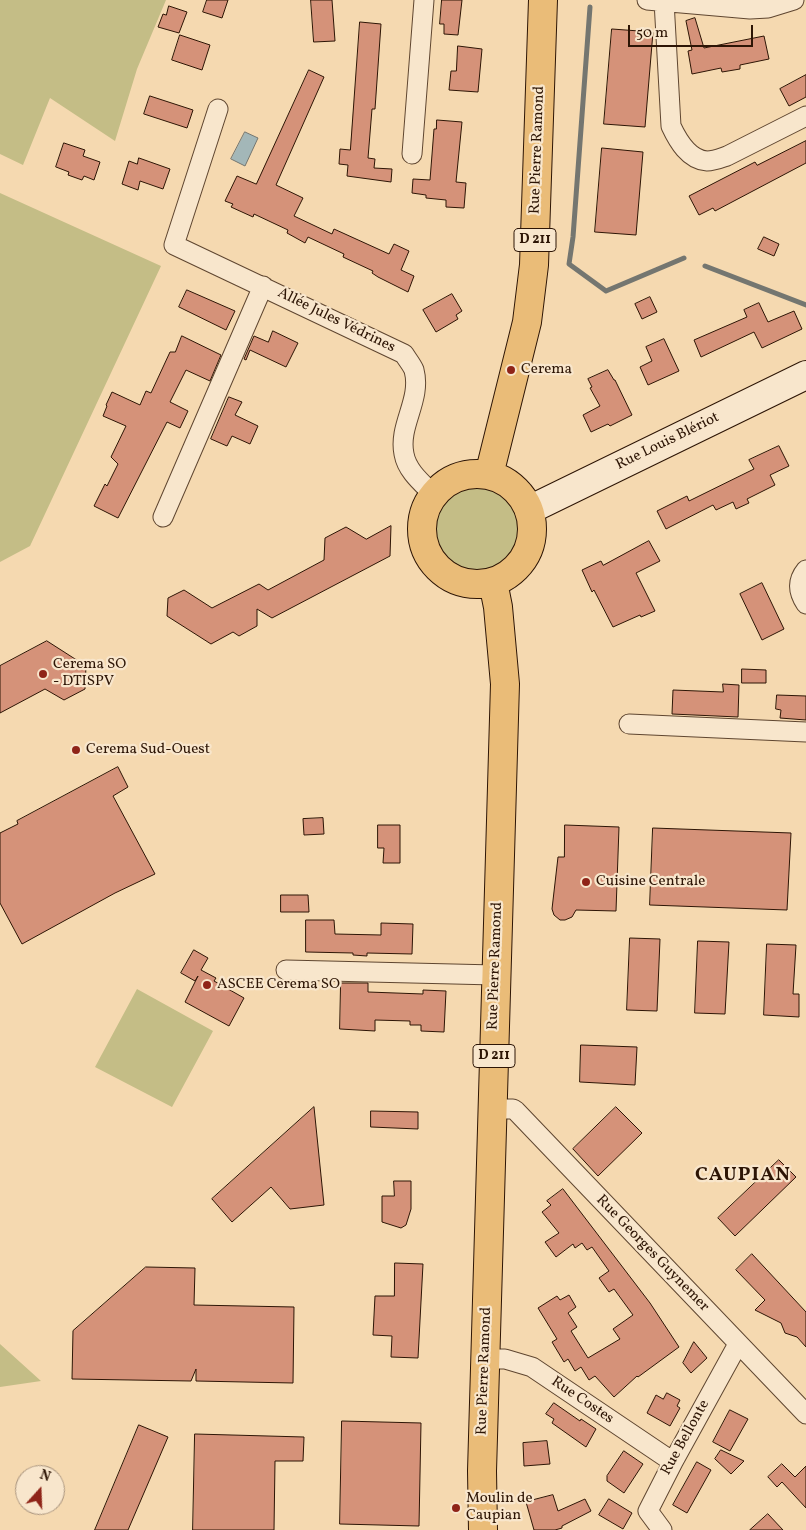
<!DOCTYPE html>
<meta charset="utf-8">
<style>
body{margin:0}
#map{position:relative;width:806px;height:1530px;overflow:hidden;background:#f5d9b0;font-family:Vollkorn,serif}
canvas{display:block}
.north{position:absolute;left:15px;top:1465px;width:50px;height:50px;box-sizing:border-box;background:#f8e6cc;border:1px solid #a7927c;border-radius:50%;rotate:20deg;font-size:14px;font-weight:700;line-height:20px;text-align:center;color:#2d1505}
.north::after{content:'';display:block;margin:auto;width:18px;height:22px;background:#8f2418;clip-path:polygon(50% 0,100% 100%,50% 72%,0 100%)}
.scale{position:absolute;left:628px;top:25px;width:125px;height:22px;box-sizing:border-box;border:2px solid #2d1505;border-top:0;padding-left:6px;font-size:15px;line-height:18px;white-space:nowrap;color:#2d1505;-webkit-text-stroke:4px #f8e6cc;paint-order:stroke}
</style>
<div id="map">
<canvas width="806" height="1530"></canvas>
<div class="north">N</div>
<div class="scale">50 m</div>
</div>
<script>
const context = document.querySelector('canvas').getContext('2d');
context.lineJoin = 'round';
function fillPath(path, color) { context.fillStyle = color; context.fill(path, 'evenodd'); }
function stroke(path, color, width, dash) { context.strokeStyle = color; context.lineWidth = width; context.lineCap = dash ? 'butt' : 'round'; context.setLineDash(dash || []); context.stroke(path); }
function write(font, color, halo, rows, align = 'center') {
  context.font = font + ' Vollkorn,serif'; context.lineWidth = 4.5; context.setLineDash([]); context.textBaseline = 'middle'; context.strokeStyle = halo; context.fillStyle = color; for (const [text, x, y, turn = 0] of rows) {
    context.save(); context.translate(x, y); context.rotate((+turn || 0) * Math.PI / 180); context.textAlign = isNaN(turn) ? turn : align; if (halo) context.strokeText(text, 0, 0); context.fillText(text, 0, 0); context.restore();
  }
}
const green = new Path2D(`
 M0,0H166L137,69L115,141L50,98L23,165L0,154Z
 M0,193L161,266L30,546L0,562Z
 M435 529a42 42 0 1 1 84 0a42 42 0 1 1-84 0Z
 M137,989L213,1031L172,1107L95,1067Z
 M0,1344L41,1381L0,1387Z`);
const water = new Path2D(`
 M245,132L258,138L245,166L231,159Z`);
const stream = new Path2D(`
 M590,7L573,237L569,264L606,291L684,258
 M705,266L806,305`);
const building = new Path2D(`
 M207,0H228L222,18L203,12Z
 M311,0H332L335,41L314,42Z
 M442,0H462L458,35L444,34V24H440Z
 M169,6L187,12L179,33L158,27L163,14L166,15Z
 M695,18L704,48L764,36L769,59L740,65V69L722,72L721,68L692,74L688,51L692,50L686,21Z
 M360,22L381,24L375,109H372L368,158L375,159L374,168L392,169L391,182L347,176L348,165L339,164L340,149L350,150Z
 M612,29L653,32L645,127L604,124Z
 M180,35L210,45L202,70L172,60Z
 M458,46L482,49L478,92L449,90L451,71H456Z
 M309,70L324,77L276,185L303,198L294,216L332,234L334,229L389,254L394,244L409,251L401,270L414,276L408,292L378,277L372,273L373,271L343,257L344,254L308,237L305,243L287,233L288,230L254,214L253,217L231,207L233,204L225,201L237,176L256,184Z
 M806,75V97L789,106L780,89Z
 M150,96L193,110L187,128L144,114Z
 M437,120L462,122L456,182L466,183L464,208L446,207V200L426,198V195L412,193L413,179L430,180L434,129H436Z
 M806,141V163L715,211L713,208L699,215L689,196L755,162L757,165Z
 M64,143L85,150L83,156L100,162L94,180L84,176L82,180L68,175L69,172L56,167Z
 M602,148L643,152L636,235L595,232Z
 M139,158L170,169L163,189L140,181L138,190L122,184L129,161L137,164Z
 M764,237L779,244L774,256L758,249Z
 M187,290L235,311L226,330L179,307Z
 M452,294L462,311L456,315L458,319L436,332L423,310Z
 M650,297L657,312L642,319L635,304Z
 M759,303L768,322L794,311L802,329L762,348L754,332L701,357L694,340L747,317L744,310Z
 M273,331L298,343L286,367L250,350L246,360L244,359L254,336L268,342Z
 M182,336L221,355L210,381L186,370L170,402L188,411L180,428L167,422L118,518L94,506L105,484L107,486L118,464L111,457L126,426L103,416L107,406L106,405L112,392L140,405L146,391L151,393L170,352H175Z
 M664,339L679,371L648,385L640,367L652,361L646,347Z
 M608,370L614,380H615L632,415L610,426L608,424L591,432L583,415L600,406L590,388L592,387L588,379Z
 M229,397L242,402L235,415L258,426L250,444L232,436L227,446L211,439Z
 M779,446L789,466L770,475L775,485L747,499L749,503L736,509L733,502L716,510L713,505L666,529L657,511L687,496L689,501L754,469L749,460Z
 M391,526L390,556L272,618L257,609V626L239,636L233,632L211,644L167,616L168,598L184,590L212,608L259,584L268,590L324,560L325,538L346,527L366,539Z
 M649,541L660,561L636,573L655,611L641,617L640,615L613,627L594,590L592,592L582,570L601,561L603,565Z
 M762,583L784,629L762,640L740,594Z
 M47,641L86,666L85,689L64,700L45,689L0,713V666Z
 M742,669L766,670V683H742Z
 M723,684L739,685L738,717L672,714L673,690L723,692Z
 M777,695L806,696V720L780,718L781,710L776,709Z
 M118,767L128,787L113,796L155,874L115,893L22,944L0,903V833L18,824L17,821Z
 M323,818L324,834L304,835L303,819Z
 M378,825H400V863H383L384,848H378Z
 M565,825L619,827L616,911L576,910L572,917L565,920H560L554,915L552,909L558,857H564Z
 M653,828L791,833L787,910L650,905Z
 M281,895H308L309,912H281Z
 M306,920H334L335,934L381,935V923L413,924L412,954L367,953V956L353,955V953L306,952Z
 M630,938L660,939L657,1011L627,1010Z
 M698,941L729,942L725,1014L695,1013Z
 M767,944L796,945L793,994H799V1017L764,1015Z
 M194,950L208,958L201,970L216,978L214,981L244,998L229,1026L185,1002L198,976L195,981L181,973Z
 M341,983H368V992L423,994V990L446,991L444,1032L421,1031V1025H410V1021L375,1020V1031L340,1029Z
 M581,1045L637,1047L635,1085L580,1082Z
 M314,1107L324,1205L290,1209L271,1187L232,1222L212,1199Z
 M616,1107L642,1133L598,1176L573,1149Z
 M371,1111L418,1112V1129L371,1127Z
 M779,1160L796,1177L735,1236L718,1218Z
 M394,1181H411V1209L406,1225L401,1228L382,1222V1196H394Z
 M563,1189L650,1303L679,1347L638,1377L637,1376L614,1397L595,1376L589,1380L581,1367L575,1371L568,1359L564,1362L552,1342L557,1339L538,1308L557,1296L560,1300L569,1295L576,1307L568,1313L577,1327L571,1331L588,1358L620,1339L613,1329L633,1315L614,1289L609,1292L599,1278L609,1271L592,1247L587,1250L582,1243L575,1248L573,1244L556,1257L545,1242L559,1233L542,1212L551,1205L547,1201Z
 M752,1254L806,1312V1347L797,1337L785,1333L781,1323L755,1310L765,1300L736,1270Z
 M395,1263L423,1264L418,1358L391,1357L392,1336L373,1335L375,1296H394Z
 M146,1267L195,1268L194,1305L294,1307L293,1383L196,1381V1369L191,1381L72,1379L73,1331Z
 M694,1342L707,1358L691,1373L683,1363Z
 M667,1393L680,1400L677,1406L680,1408L670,1426L647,1413L656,1395L663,1399Z
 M554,1403L580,1421L581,1419L596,1429L586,1447L552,1423L554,1419L546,1414Z
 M730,1410L748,1419L730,1451L713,1442Z
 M342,1421L421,1423L419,1526L340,1524Z
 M139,1425L168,1437L128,1530H95Z
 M195,1434L304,1437L303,1461H275L274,1530H193Z
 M547,1441L550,1464L524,1466L523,1443Z
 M721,1450L744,1461L731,1474L715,1459Z
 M624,1451L643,1464L624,1493L607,1481V1476Z
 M697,1462L711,1470L687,1513L673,1505Z
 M782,1464L795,1477L806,1466V1508L782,1482L777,1487L768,1477Z
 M553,1495L558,1511L585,1499L591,1511L562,1526V1528L555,1530H534L526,1502Z
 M609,1499L632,1513L623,1529L599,1515Z
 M768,1514L783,1530H750Z`);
const street = new Path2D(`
 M647,0L750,9L768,8L794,0
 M664,1L671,126C678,141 689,160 707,161C714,161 721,158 727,156L806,116
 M218,109L174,245L404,354C407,359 412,365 414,370C422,400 398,425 404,454C407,471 422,483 433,494
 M412,154L424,0
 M163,517L263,286
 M806,570C797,581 798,592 806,604
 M629,724L806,732
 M286,970L495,975
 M492,1109H513L516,1111L806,1414
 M485,1359H505L532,1367L673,1462
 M662,1530L648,1511L673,1462L738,1344`);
const secondary = new Path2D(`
 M529,510L806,375`);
const primary = new Path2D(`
 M422 529a55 55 0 1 1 110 0a55 55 0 1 1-110 0Z
 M489,475L527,322L534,265L543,0
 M483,1530L482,1471L505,684L498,607L493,582`);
const markers = [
 [511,370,5,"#8f2418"],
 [43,674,5,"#8f2418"],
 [76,750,5,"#8f2418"],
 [586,882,5,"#8f2418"],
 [207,985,5,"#8f2418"],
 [456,1508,5,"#8f2418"]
];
const shields = [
 [535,240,42],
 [494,1056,42]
];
const shieldNames = [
 ["D 211",535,240],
 ["D 211",494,1056]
];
const streetNames = [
 ["Rue Pierre Ramond",538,150,-88],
 ["Allée Jules Védrines",336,321,26],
 ["Rue Louis Blériot",668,442,-26],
 ["Rue Pierre Ramond",496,966,-88],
 ["Rue Georges Guynemer",652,1254,46],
 ["Rue Pierre Ramond",485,1371,-88],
 ["Rue Costes",582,1401,34],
 ["Rue Bellonte",686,1438,-61]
];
const poiNames = [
 ["Cerema",521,370],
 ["Cerema SO",53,665],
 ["- DTISPV",53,682],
 ["Cerema Sud-Ouest",86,750],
 ["Cuisine Centrale",596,882],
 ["ASCEE Cerema SO",217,985],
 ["Moulin de",466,1499],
 ["Caupian",466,1516]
];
const districtNames = [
 ["CAUPIAN",743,1176]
];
fillPath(green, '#c4bd86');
fillPath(water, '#a3b7b8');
stroke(water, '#747670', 1);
stroke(stream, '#747670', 5);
fillPath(building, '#d59279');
stroke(building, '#2d1505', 1);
stroke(street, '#5f4630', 21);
stroke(secondary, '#2d1505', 30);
stroke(primary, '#2d1505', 30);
stroke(street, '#f8e6cc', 19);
stroke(secondary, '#f8e6cc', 28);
stroke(primary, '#eabc78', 28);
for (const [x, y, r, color] of markers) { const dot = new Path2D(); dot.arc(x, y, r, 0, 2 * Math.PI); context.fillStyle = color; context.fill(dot); stroke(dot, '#f8e6cc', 2); }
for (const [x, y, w] of shields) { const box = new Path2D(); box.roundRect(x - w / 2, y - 11.5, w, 23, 4); context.fillStyle = '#f8e6cc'; context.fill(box); stroke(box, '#2d1505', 1); }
write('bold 14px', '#2d1505', null, shieldNames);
write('15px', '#2d1505', '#f8e6cc', streetNames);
write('15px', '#2d1505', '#f8e6cc', poiNames, 'left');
context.letterSpacing = '1px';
write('bold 20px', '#2d1505', '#f8e6cc', districtNames);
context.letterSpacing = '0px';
</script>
